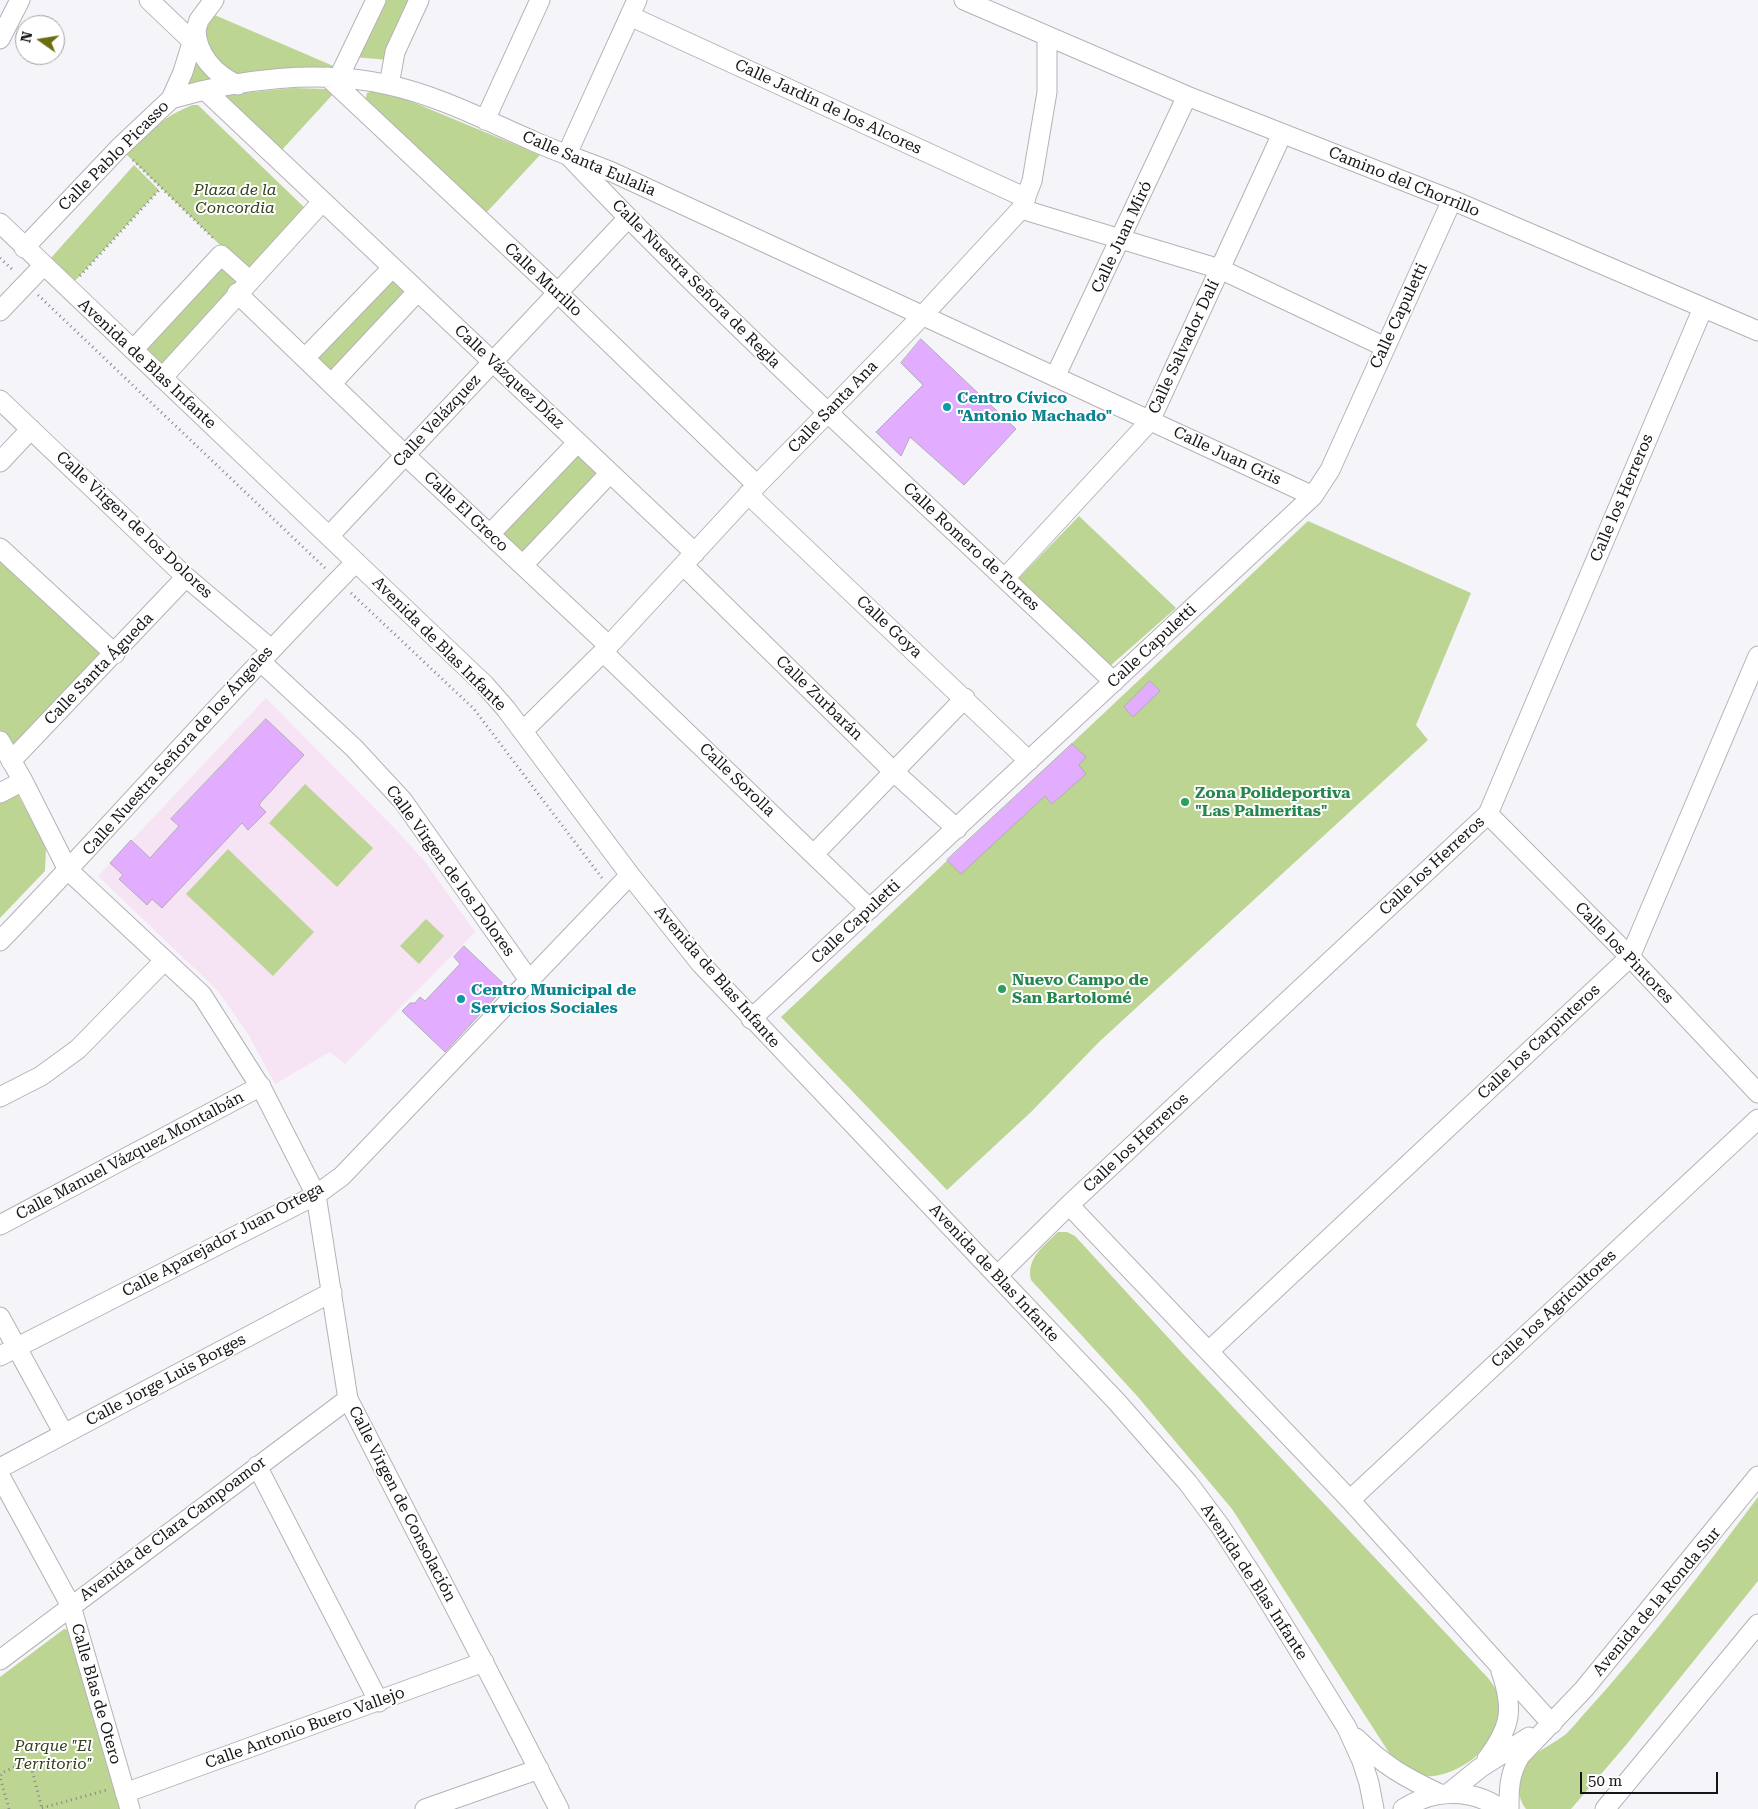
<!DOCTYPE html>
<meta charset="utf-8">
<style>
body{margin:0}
#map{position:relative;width:1758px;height:1809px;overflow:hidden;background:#f5f4f8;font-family:"Roboto Serif",serif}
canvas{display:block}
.north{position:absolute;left:15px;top:15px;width:50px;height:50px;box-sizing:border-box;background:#fff;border:1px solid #a2a2a2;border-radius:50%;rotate:283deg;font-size:14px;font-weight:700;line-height:20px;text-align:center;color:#161617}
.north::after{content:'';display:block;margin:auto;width:18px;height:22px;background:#6b6d0e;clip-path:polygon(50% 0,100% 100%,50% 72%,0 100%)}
.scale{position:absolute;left:1580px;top:1772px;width:138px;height:22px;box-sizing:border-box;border:2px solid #161617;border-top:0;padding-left:6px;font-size:15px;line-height:18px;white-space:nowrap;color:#161617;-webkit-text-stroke:4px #fff;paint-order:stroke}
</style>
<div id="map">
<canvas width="1758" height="1809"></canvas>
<div class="north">N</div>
<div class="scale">50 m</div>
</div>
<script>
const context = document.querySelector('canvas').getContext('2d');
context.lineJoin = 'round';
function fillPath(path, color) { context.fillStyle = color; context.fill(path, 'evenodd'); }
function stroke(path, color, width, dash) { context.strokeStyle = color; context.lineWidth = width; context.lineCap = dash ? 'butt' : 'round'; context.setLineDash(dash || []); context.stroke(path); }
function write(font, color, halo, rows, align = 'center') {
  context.font = font + ' "Roboto Serif",serif'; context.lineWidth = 4; context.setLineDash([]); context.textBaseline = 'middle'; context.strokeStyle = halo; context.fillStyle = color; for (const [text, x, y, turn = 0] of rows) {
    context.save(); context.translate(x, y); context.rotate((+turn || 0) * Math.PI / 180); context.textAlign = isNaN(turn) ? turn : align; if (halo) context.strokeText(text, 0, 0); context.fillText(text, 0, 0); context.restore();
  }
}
const education = new Path2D(`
 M266,698L402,836L426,863L475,932L345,1064L330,1052L275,1084L248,1034L219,992L98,876Z`);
const green = new Path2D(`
 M380,0H415L389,60L353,57Z
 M210,13L338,68L337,72L235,75L204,48V22Z
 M194,56L217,80L185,88Z
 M293,88L326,89L335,92L279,153L225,101L226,96L232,94Z
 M373,91L398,96L540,155L486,213L365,101L367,93Z
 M192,105H198L308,211L249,273L125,153C146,133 165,116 192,105Z
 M134,165L159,190L74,282L50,259Z
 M221,260L243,280L163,369L141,348Z
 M392,273L412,292L332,378L311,358Z
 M575,453L599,476L523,557L498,533Z
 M1079,516L1176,608L1110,666L1019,578Z
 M1308,521L1471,593L1416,725L1428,740L1099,1042L1031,1112L947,1190L781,1017Z
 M0,553L102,649L103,661L21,745L7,743L0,730Z
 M305,784L373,848L337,887L269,823Z
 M17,793L46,847L45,871L0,918V802Z
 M228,849L314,932L273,976L186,894Z
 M426,919L444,936L419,964L400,946Z
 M1058,1232H1067L1075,1236L1185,1356L1488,1678C1494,1686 1500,1694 1502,1705C1506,1745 1447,1789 1410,1773C1405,1771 1401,1767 1397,1765L1232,1509L1138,1397L1031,1280C1026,1258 1044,1246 1058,1232Z
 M1758,1497V1581L1626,1745L1571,1809H1526C1518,1799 1515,1781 1521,1769C1530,1754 1552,1745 1566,1734C1572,1728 1578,1721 1584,1714C1646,1646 1703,1571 1758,1497Z
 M64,1629L73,1631L123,1809H0V1677Z`);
const building = new Path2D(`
 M921,339L1016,429L964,485L910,437L901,456L876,432L923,385L901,363Z
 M1150,681L1160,691L1133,717L1124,707Z
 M266,719L304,755L261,802L259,805L266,812L248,830L242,823L162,908L152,899L147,905L119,879L123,875L110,863L131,840L150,858L179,826L171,819Z
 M1072,744L1086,757L1079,765L1086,774L1052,804L1045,796L961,874L947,860Z
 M464,946L506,986L445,1052L402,1011L410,1003H415L420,997L425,1001L460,964L454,957Z`);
const path = new Path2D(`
 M133,160L214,239
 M0,258L14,271
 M80,276L161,188
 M38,295L325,568
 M351,593L474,709L602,878
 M42,1808L107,1790
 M9,1809L0,1777L2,1773L23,1763L31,1766L42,1809`);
const street = new Path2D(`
 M149,0L192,41
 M637,0L567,154C741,338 931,507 1114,682
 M964,0L1187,96L1452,200L1758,331
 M630,16L1026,198
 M196,29C196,54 215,75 238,85
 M0,39L20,0
 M328,77L557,292L757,485
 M338,79L376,0
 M389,85L395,52L419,0
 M206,91L695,553
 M171,99C238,79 320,69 389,85C439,96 485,120 531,140C557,152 585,161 612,172L1313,496
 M485,120L540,0
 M1021,209L1220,269L1385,347
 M0,223L485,685L506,709L630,875L701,964L1117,1402L1188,1483L1220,1526L1258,1584L1347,1728L1362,1761L1369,1783L1374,1809
 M24,248L119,148L171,99L183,72L199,20L214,0
 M237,293L405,455L609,646
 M0,311L43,266
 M133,350L221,255L249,280
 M305,358L392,268
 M1055,377L1187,96
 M162,378L322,202
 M332,383L418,291
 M0,400L186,577L271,649
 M0,462L31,429
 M748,494L1029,761
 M490,534L578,442
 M329,536L628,218
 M0,548L115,654
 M523,565L610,473
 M684,566L894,772L957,829
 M1005,578L1150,421L1282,134
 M603,652L870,909
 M260,661L354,748L403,801L529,980
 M523,731L603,652L757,485L924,314L1021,209L1032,181L1047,92V36
 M0,741L23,781L68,870L202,995L263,1091L316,1195L348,1399L559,1809
 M11,761L186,577
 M0,793L23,781
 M1488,814L1630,957L1758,1093
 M814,854L965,698
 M0,941C121,816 234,685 356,562
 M751,1019L1313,496L1330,470L1452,200
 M0,1097L41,1076L78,1049L164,961
 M1069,1205L1350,1500L1552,1724
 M0,1225L261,1086
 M998,1275L1069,1205L1488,814L1703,308
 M0,1317L64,1434
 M1210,1350L1630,957L1758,656
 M0,1356L316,1195L342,1176L630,875
 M257,1466L379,1702
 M0,1468L332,1292
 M0,1476L71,1606L130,1809
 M1350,1500L1758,1119
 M0,1660L348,1399
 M1356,1738C1383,1765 1406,1778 1440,1794
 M1487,1759C1511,1727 1514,1709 1501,1671
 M125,1793L484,1662
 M1449,1793L1480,1768L1529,1737
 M425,1809L539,1769
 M1403,1809C1433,1789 1471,1788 1501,1809
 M1509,1809C1509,1789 1509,1774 1520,1756L1584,1689L1758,1476
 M1605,1809L1758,1624`);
const markers = [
 [947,407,5,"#0f9aa8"],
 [1185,802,5,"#2e9e5b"],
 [1002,989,5,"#2e9e5b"],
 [461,999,5,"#0f9aa8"]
];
const streetNames = [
 ["Calle Jardín de los Alcores",828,107,25],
 ["Calle Pablo Picasso",114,156,-45],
 ["Calle Santa Eulalia",589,164,23],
 ["Camino del Chorrillo",1404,182,22],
 ["Calle Juan Miró",1122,237,-65],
 ["Calle Murillo",543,280,43],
 ["Calle Nuestra Señora de Regla",696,284,45],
 ["Calle Capuletti",1399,316,-65],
 ["Calle Salvador Dalí",1184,347,-65],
 ["Avenida de Blas Infante",147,364,43],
 ["Calle Vázquez Díaz",509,377,43],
 ["Calle Santa Ana",833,407,-46],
 ["Calle Velázquez",437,421,-47],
 ["Calle Juan Gris",1227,456,25],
 ["Calle los Herreros",1622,498,-67],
 ["Calle El Greco",466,512,43],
 ["Calle Virgen de los Dolores",134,525,43],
 ["Calle Romero de Torres",971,547,43],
 ["Calle Goya",889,627,43],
 ["Avenida de Blas Infante",439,644,45],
 ["Calle Capuletti",1152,646,-43],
 ["Calle Santa Águeda",99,669,-46],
 ["Calle Zurbarán",819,698,44],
 ["Calle Nuestra Señora de los Ángeles",178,751,-48],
 ["Calle Sorolla",737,780,44],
 ["Calle los Herreros",1432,866,-43],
 ["Calle Virgen de los Dolores",450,871,54],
 ["Calle Capuletti",856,922,-43],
 ["Calle los Pintores",1624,953,46],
 ["Avenida de Blas Infante",717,977,49],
 ["Calle los Carpinteros",1539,1042,-43],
 ["Calle los Herreros",1136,1143,-43],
 ["Calle Manuel Vázquez Montalbán",130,1156,-28],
 ["Calle Aparejador Juan Ortega",223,1240,-28],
 ["Avenida de Blas Infante",994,1273,47],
 ["Calle los Agricultores",1554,1309,-43],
 ["Calle Jorge Luis Borges",166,1380,-28],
 ["Calle Virgen de Consolación",402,1504,63],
 ["Avenida de Clara Campoamor",173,1529,-37],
 ["Avenida de Blas Infante",1254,1582,57],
 ["Avenida de la Ronda Sur",1657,1602,-50],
 ["Calle Blas de Otero",96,1694,74],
 ["Calle Antonio Buero Vallejo",305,1728,-20]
];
const parkNames = [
 ["Plaza de la",235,190],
 ["Concordia",235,208],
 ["Parque \"El",53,1746],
 ["Territorio\"",53,1764]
];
const cultureNames = [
 ["Centro Cívico",957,398],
 ["\"Antonio Machado\"",957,416],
 ["Centro Municipal de",471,990],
 ["Servicios Sociales",471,1008]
];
const leisureNames = [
 ["Zona Polideportiva",1195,793],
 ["\"Las Palmeritas\"",1195,811],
 ["Nuevo Campo de",1012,980],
 ["San Bartolomé",1012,998]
];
fillPath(education, '#f6e4f5');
fillPath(green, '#bdd593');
fillPath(building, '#e2adff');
stroke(building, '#b0aeb1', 1);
stroke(street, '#b4b2b6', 21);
stroke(path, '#858587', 3, [1, 4]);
stroke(street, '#fff', 19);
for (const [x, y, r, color] of markers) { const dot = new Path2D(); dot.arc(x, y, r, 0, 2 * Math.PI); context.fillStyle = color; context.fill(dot); stroke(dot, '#fff', 2); }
write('16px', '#161617', '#fff', streetNames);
write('italic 16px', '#34411b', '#fff', parkNames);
write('bold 16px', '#0d838f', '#fff', cultureNames, 'left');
write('bold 16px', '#27864d', '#fff', leisureNames, 'left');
</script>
